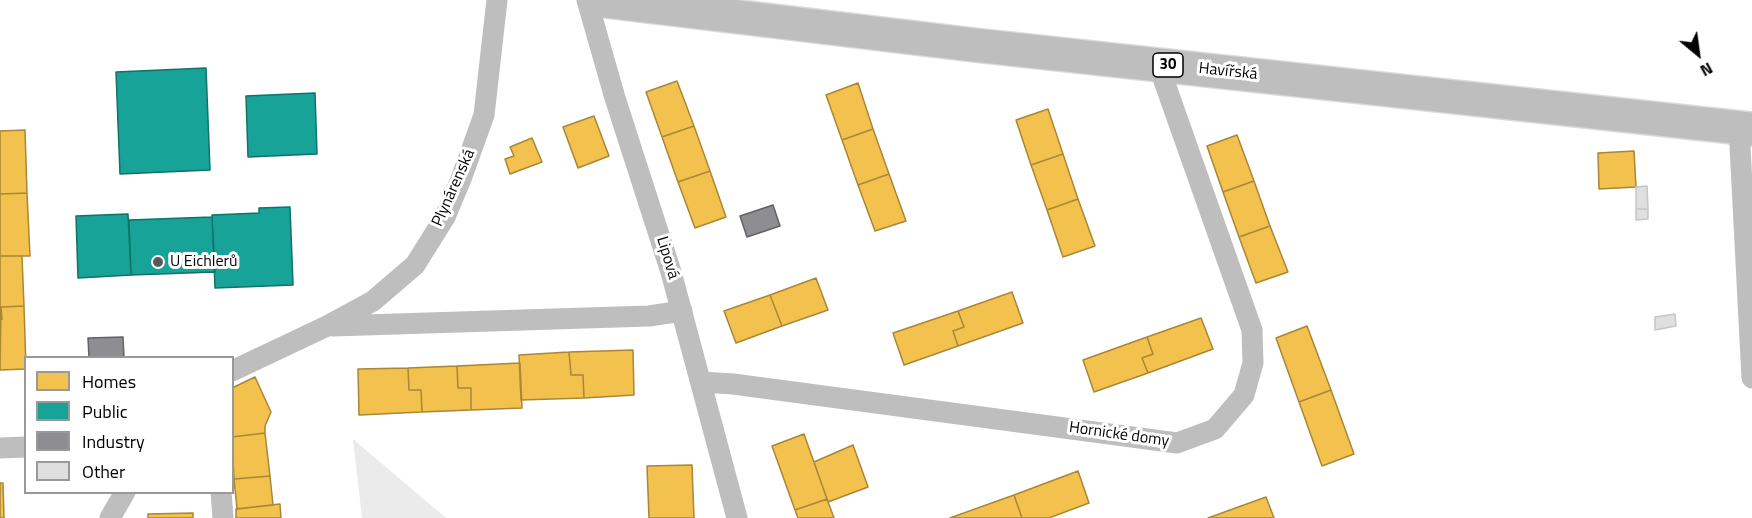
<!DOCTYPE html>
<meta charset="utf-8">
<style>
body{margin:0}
#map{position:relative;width:1752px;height:518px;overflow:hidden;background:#fff;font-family:"Titillium Web",sans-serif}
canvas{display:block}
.legend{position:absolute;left:24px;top:356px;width:210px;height:138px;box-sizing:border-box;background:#fff;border:2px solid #999;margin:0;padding:8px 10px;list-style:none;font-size:18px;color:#000}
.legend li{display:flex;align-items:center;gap:12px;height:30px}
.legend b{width:30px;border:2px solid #999}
.north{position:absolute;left:1668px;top:24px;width:60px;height:60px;-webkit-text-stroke:4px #fff;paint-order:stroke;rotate:151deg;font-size:16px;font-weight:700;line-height:24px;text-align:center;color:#000}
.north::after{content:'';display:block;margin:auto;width:21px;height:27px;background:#000;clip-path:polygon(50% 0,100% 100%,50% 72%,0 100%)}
</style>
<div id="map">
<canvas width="1752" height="518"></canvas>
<ul class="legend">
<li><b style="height:16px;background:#f2c14e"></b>Homes</li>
<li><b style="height:16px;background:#17a398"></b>Public</li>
<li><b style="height:16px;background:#8d8d92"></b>Industry</li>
<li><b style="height:16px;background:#dfdfdf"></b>Other</li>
</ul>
<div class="north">N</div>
</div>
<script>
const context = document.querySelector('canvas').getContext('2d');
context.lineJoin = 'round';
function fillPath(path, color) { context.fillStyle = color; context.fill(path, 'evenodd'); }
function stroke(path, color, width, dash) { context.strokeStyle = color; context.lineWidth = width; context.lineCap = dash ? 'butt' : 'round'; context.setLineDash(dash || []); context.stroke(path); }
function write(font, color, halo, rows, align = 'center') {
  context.font = font + ' "Titillium Web",sans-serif'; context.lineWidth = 6; context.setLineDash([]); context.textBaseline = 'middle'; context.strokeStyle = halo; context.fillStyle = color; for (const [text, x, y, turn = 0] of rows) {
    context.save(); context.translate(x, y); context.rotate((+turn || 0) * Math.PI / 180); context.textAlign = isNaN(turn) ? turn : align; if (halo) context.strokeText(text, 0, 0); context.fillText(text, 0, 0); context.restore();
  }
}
const green = new Path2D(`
 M353,439L446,518H362Z`);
const homes = new Path2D(`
 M677,81L694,126L662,137L646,92Z
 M858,83L873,129L842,140L826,95Z
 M1048,109L1063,154L1031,165L1016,120Z
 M594,116L609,156L578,168L563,127Z
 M694,126L710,171L678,182L662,137Z
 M873,129L889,174L858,185L842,140Z
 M25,130L27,193L0,194V131Z
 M1237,135L1254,181L1223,192L1207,146Z
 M532,138L542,162L510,174L505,159L514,156L510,147Z
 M1634,151L1636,187L1599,189L1598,153Z
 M1063,154L1078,199L1047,210L1031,165Z
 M710,171L726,217L695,228L678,182Z
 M889,174L906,221L875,231L858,185Z
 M1254,181L1270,226L1239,237L1223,192Z
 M27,193L30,256H0V194Z
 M1078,199L1095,246L1063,257L1047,210Z
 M1270,226L1288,272L1256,283L1239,237Z
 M0,256H22L24,306L1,307L2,319L0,320Z
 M816,278L828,310L782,326L770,295Z
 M1012,292L1023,323L958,346L953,331L964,327L958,311Z
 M770,295L782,326L736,343L724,311Z
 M24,306L26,369L0,370L1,307Z
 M958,311L964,327L953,331L958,346L904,365L893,333Z
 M1201,318L1213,349L1148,373L1142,358L1153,354L1147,337Z
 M1307,326L1331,390L1299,402L1276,338Z
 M1147,337L1153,354L1142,358L1148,373L1094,392L1083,360Z
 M633,350L634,395L584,398L583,375H571L569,352Z
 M569,352L571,375H583L584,398L521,400L519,355Z
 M520,363L522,408L471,410V388H458L457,366Z
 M457,366L458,388H471V410L422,412L421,390H409L408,368Z
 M408,368L409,390H421L422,412L359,415L358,369Z
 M255,377L271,412L265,426V433L232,437V388Z
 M1331,390L1354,454L1322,466L1299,402Z
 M265,433L270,476L234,479L232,437Z
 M804,434L827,499L795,510L772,446Z
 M853,445L868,487L828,502L814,462Z
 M692,465L694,518H649L647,466Z
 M1078,471L1089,503L1049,518H1022L1014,495Z
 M270,476L273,505L237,509L234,479Z
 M0,483H3L4,518H0Z
 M1014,495L1022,518H950Z
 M1266,497L1274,518H1208Z
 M827,499L834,518H798L795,510Z
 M280,504L281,518H236V509Z
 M193,513V518H148V514Z`);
const public = new Path2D(`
 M206,68L210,170L120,174L116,72Z
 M315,93L317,154L248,157L246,96Z
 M290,207L293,285L215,288L212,215L259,213V208Z
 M128,214L131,275L78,278L76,216Z
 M212,217L215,272L131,275L129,220Z`);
const industry = new Path2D(`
 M773,205L780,226L747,237L740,216Z
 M123,337L124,358H89L88,338Z`);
const building = new Path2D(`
 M1647,186L1648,209H1636V187Z
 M1636,209H1648V219L1636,220Z
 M1675,314L1676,326L1655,330V317Z`);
const street = new Path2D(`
 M587,0L615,98L671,272L737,518
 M1739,127L1752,378
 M333,326L649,316L682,311
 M232,371L327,326L373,301L415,265L445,217L461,179L484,115L497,0
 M701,382L733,384L1177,443L1215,429L1244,395L1253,363L1252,330L1158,64
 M0,448L26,447
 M221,492L223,518
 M110,518L125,492`);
const primary = new Path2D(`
 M597,0L974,45L1752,129`);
const markers = [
 [158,262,6,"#595959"]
];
const shields = [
 [1168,65,30]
];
const shieldNames = [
 ["30",1168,65]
];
const streetNames = [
 ["Havířská",1228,72,6],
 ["Plynárenská",454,188,-66],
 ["Lipová",667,258,73],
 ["Hornické domy",1119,435,8]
];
const poiNames = [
 ["U Eichlerů",170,262]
];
fillPath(green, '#ebebeb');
fillPath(homes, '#f2c14e');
stroke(homes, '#a98737', 1.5);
fillPath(public, '#17a398');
stroke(public, '#10726a', 1.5);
fillPath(industry, '#8d8d92');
stroke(industry, '#636366', 1.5);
fillPath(building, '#dfdfdf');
stroke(building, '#c6c6c6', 1.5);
stroke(primary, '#dbdbdb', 36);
stroke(street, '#bebebe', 21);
stroke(primary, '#bebebe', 33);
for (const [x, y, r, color] of markers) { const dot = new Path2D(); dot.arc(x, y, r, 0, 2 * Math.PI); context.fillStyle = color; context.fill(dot); stroke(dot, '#fff', 2); }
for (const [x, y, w] of shields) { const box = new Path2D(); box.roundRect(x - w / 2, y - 12, w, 24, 4.5); context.fillStyle = '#fff'; context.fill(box); stroke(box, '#000', 1.5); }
write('bold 15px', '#000', null, shieldNames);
write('16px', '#000', '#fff', streetNames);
write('16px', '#000', '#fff', poiNames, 'left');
</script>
